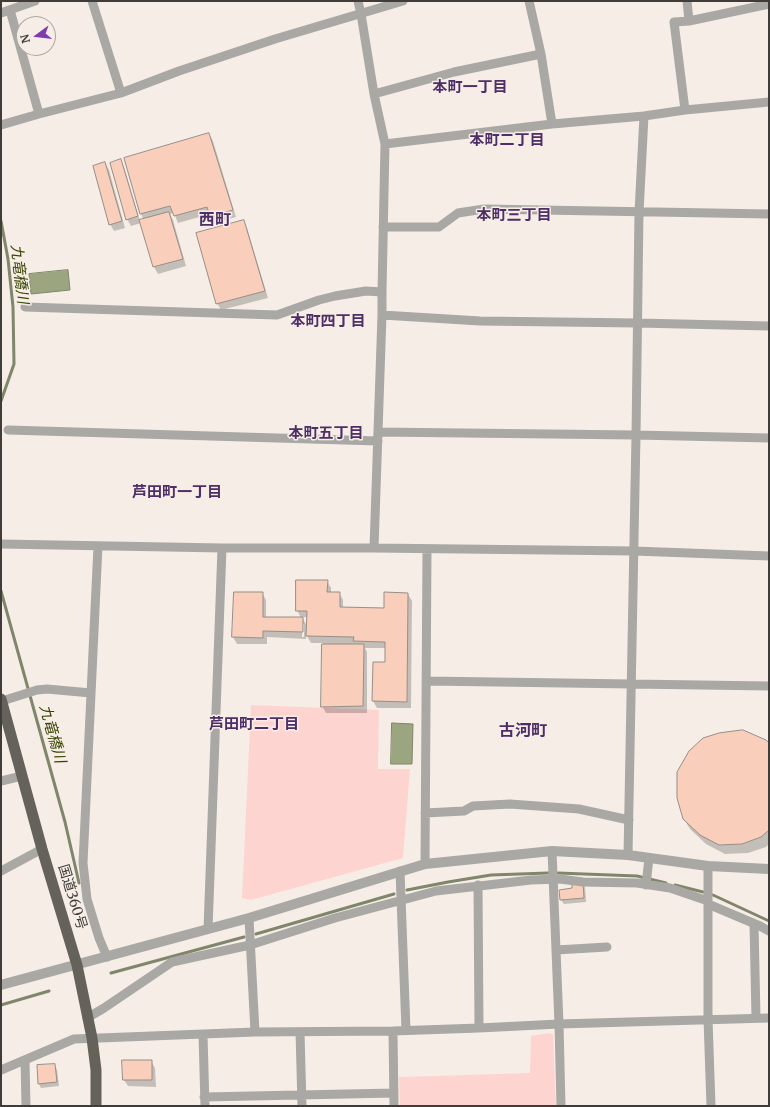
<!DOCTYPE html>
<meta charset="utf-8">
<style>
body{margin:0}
#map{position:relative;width:770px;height:1107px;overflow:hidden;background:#f6eee6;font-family:Merriweather,serif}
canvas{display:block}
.frame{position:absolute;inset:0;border:2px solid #3f3c39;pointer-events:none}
.north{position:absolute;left:16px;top:16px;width:40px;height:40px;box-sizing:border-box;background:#f6eee6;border:1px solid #ada7a1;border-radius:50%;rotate:255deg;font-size:11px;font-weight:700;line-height:16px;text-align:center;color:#3f3c39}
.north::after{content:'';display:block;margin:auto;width:14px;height:18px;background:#803baf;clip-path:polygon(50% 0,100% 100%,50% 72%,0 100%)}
</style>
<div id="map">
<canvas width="770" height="1107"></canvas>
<div class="frame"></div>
<div class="north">N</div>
</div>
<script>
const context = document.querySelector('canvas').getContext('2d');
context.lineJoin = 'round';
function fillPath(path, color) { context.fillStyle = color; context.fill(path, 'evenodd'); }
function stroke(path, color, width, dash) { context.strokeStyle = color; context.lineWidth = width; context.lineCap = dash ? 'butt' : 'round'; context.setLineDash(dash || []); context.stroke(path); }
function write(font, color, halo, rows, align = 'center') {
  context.font = font + ' Merriweather,"Noto Sans JP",serif'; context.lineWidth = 3; context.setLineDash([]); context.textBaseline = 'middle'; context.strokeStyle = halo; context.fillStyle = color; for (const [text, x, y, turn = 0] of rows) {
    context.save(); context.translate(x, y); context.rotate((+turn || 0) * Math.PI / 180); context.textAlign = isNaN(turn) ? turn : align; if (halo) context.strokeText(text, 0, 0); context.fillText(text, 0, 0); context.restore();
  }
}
const green = new Path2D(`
 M251,705L379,710L378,769H410L403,858L251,900L242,898Z
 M549,1033L553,1034L556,1106H400L399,1077L530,1073L531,1036Z`);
const water = new Path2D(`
 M68,270L70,290L31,294L29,274Z
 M392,723L413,724L412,764H391Z`);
const shadow = new Path2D(`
 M209,134L213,141L236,217L215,223L210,214L178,223L174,213L170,214L173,220L186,266L158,274L154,267L141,223L131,226L127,219L120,160L124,167L140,221L144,220L141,214Z
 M105,163L109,170L125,228L114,231L110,224Z
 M243,221L247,228L268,298L221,310L217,303Z
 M327,581L331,588V593H339L343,600V608L385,609L408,594L412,601L411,708H377L373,701L386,663V648H365L367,652V713H326L322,706L323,643H311L306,634V639L267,637V644H237L233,637L235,593H262L266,600V618H301L297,610ZM302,617H308V627L304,621ZM302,624H304V637H302Z
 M769,745V844L766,847L748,853L725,854L706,844L690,829L684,819Z
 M582,883L585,887L586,902L564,904L561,900V891L573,889Z
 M151,1061L155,1068L156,1087L128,1086L124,1080Z
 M55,1065L57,1070L59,1086L41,1088L39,1084Z`);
const stream = new Path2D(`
 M1,221L8,259L13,307L14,364L1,401
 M1,591L65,822L79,883
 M558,873L637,876L666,883
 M675,885L703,892
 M407,890L448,882L491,875L548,873
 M713,895L769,921
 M256,934L394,894
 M111,973L244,937
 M1,1005L49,991`);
const building = new Path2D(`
 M209,133L233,210L210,217L207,207L174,216L170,206L140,214L124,158Z
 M121,159L138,216L126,220L110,163Z
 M105,162L122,221L109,225L93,166Z
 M169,212L183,259L153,267L139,220Z
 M244,220L265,291L216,304L196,233Z
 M296,580H328L327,592H340V607L384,608V592L408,593L407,702L372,701L373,662H385V642L353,641L354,637L306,636L307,611H296Z
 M234,592H263V617H303V632L263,631V638L232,637Z
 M322,644H364L363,706L321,707Z
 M743,730L766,740L769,743V830L761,837L742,844L719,845L700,835L683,819L677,798V772L689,751L703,738L719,733Z
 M583,882L584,898L560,900L559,890L572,888V883Z
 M122,1060H152V1080H123Z
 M55,1064L57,1082L38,1084L37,1065Z`);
const minor = new Path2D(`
 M92,1L121,93
 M358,1L361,14L374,94L385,144L382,292V315L374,548
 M529,1L541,54L552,124
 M687,1L689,21
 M10,10L39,114
 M1,13L35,1
 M374,94L454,72L541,54
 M685,110L674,22L689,21L769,4
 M1,125L39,114L121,93L179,71L275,39L403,1
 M385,144L552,124L644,116L685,110L769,102
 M383,227H439L458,213L484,209L769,214
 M25,307L277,315L319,300L335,296L366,291L382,292
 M382,315L480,321L637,323L769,326
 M8,430L378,441
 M378,432L636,435L769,438
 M1,544L222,548H374L634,551L769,556
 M98,546L83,863L87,899L99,938L107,957
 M427,681L769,686
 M2,701L37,690L47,689L91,693
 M1,781L22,776
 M425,813L464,811L473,806L510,804L579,809L629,820
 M552,851L559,1024L561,1106
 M628,855L636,435L639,212L644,116
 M425,864L427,549
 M708,866V1019L711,1106
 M1,871L42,849
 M400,871L406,1030
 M478,885L479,1028
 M646,885L649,858
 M708,904L760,926L769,931
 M249,918L255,1032
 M754,924L756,1018
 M208,929L222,548
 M556,950L607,947
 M87,1018L104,1008L172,962L250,945L335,918L436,891L531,880L560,879L583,882L637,883L670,888L708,901
 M393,1031L394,1106
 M300,1032L302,1106
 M203,1035L205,1106
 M25,1060L26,1106
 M1,1070L74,1039L255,1032L393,1031L479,1028L559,1024L769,1018
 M204,1097L394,1093`);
const tertiary = new Path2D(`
 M1,985L249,918L425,864L552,851L628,855L708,866L769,869`);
const trunk = new Path2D(`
 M1,699L42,849L77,965L92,1038L96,1070V1106`);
const streetNames = [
 ["国道360号",72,897,73]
];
const neighbourhoodNames = [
 ["本町一丁目",470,88],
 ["本町二丁目",507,141],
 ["本町三丁目",514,216],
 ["本町四丁目",328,322],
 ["本町五丁目",326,434],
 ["芦田町一丁目",177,493],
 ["芦田町二丁目",254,725]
];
const waterNames = [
 ["九竜橋川",19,274,83],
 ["九竜橋川",52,734,74]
];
const quarterNames = [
 ["西町",215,220],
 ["古河町",523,731]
];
fillPath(green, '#fed4d1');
fillPath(water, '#9ba680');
stroke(water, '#7f866b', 1);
fillPath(shadow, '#0003');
stroke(stream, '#7f866b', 3);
fillPath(building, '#f9cfbb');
stroke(building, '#978d88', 1);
stroke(minor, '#a9a8a4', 9);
stroke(tertiary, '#a9a8a4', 10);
stroke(trunk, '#64625a', 11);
write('14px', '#3f3c39', '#f6eee6', streetNames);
write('bold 15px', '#4e2e67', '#f6eee6', neighbourhoodNames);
write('italic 15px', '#384403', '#f6eee6', waterNames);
write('bold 16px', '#4e2e67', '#f6eee6', quarterNames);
</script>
